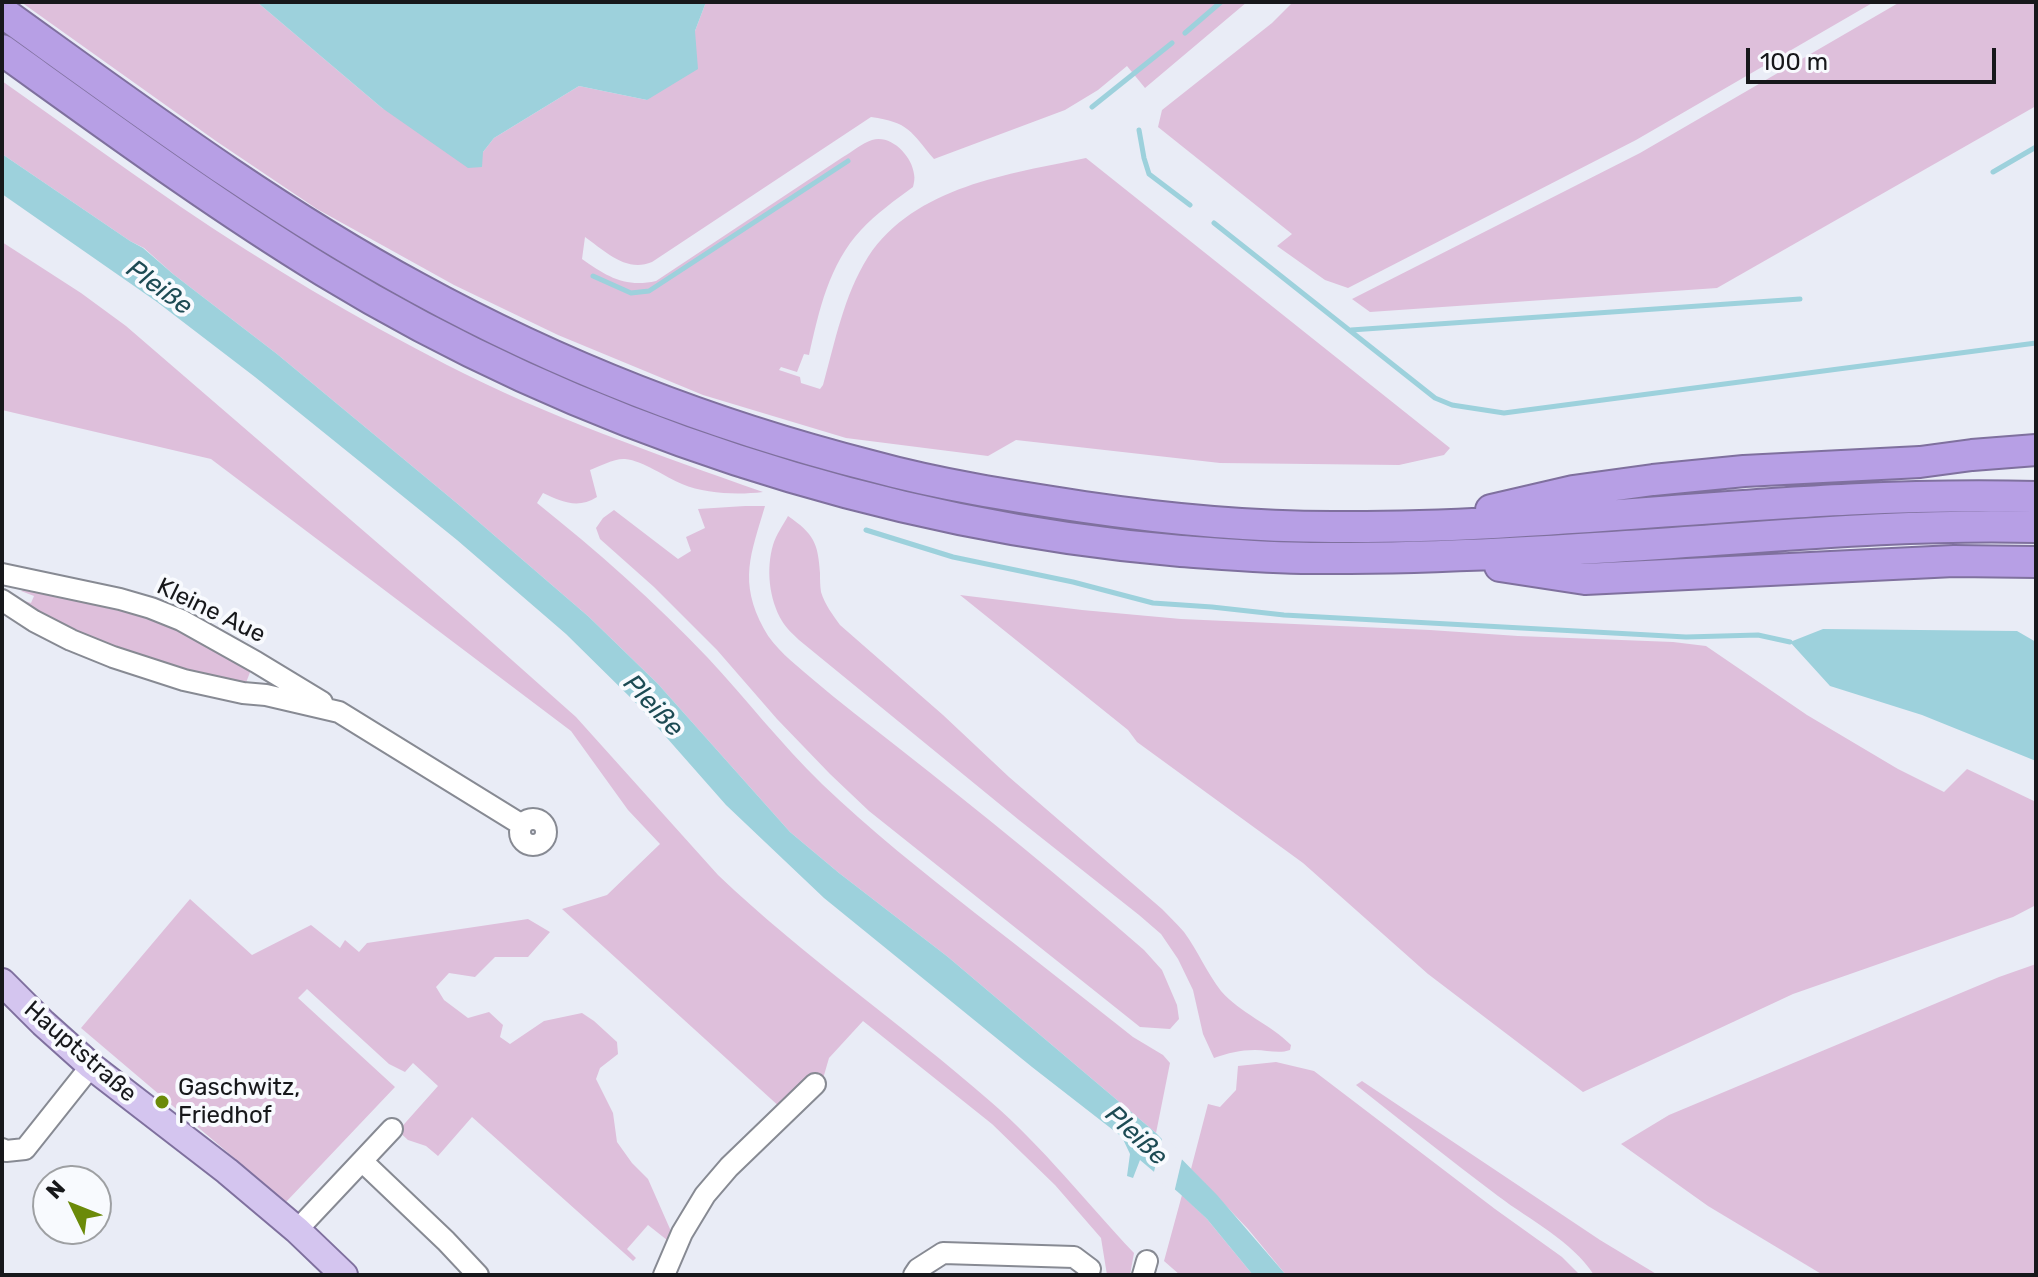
<!DOCTYPE html>
<meta charset="utf-8">
<style>
body{margin:0}
#map{position:relative;width:2038px;height:1277px;overflow:hidden;background:#e9ecf6;font-family:Rubik,sans-serif}
canvas{display:block}
.frame{position:absolute;inset:0;border:4px solid #17181b;pointer-events:none}
.north{position:absolute;left:32px;top:1165px;width:80px;height:80px;box-sizing:border-box;background:#f8fafe;border:2px solid #9ea0a3;border-radius:50%;rotate:313deg;font-size:22px;font-weight:700;line-height:32px;text-align:center;color:#17181b}
.north::after{content:'';display:block;margin:auto;width:28px;height:36px;background:#6b8a09;clip-path:polygon(50% 0,100% 100%,50% 72%,0 100%)}
.scale{position:absolute;left:1746px;top:48px;width:250px;height:36px;box-sizing:border-box;border:4px solid #17181b;border-top:0;padding-left:10px;font-size:24px;line-height:28px;white-space:nowrap;color:#17181b;-webkit-text-stroke:6px #f8fafe;paint-order:stroke}
</style>
<div id="map">
<canvas width="2038" height="1277"></canvas>
<div class="frame"></div>
<div class="north">N</div>
<div class="scale">100 m</div>
</div>
<script>
const context = document.querySelector('canvas').getContext('2d');
context.lineJoin = 'round';
function fillPath(path, color) { context.fillStyle = color; context.fill(path, 'evenodd'); }
function stroke(path, color, width, dash) { context.strokeStyle = color; context.lineWidth = width; context.lineCap = dash ? 'butt' : 'round'; context.setLineDash(dash || []); context.stroke(path); }
function write(font, color, halo, rows, align = 'center') {
  context.font = font + ' Rubik,sans-serif'; context.lineWidth = 8; context.setLineDash([]); context.textBaseline = 'middle'; context.strokeStyle = halo; context.fillStyle = color; for (const [text, x, y, turn = 0] of rows) {
    context.save(); context.translate(x, y); context.rotate((+turn || 0) * Math.PI / 180); context.textAlign = isNaN(turn) ? turn : align; if (halo) context.strokeText(text, 0, 0); context.fillText(text, 0, 0); context.restore();
  }
}
const green = new Path2D(`
 M21,2H257L382,108L483,152L494,138L579,86L647,100L695,31L706,2H1247L1145,88L1127,66L1098,90L1065,110L934,159C911,132 909,122 871,117L652,262C626,273 605,251 585,237L582,259C606,276 625,288 656,281L843,157C852,152 862,143 872,140C891,134 912,156 914,174C915,178 914,183 913,187C895,200 876,214 861,230C829,264 819,311 809,355L804,354L797,372L781,367L779,370L800,377L801,383L820,389L823,385C835,342 844,295 868,257C915,186 1009,174 1086,158L1450,448L1444,455L1399,465L1220,463L1016,440L988,456L846,438L703,395L558,335L454,285L317,209L216,141Z
 M1293,2H1874L1636,140L1348,288L1325,280L1277,246L1292,234L1158,127L1162,110L1272,23Z
 M1900,2H2036V106L1717,288L1370,312L1352,299L1640,153Z
 M2,81C62,123 121,166 181,207C266,265 356,318 447,365C548,417 656,454 763,492C738,495 706,494 682,484C665,477 644,461 625,459C615,458 600,466 590,470L597,497C578,509 562,502 543,493L537,503C597,551 655,602 708,658C746,699 781,744 822,784C870,830 923,872 975,913C1028,954 1080,995 1133,1037L1163,1055L1170,1063L1156,1133L948,957L839,873L790,832L658,684L589,617L459,505L277,354L173,274L144,248L130,241L2,154Z
 M2,242L81,293L126,326L468,621L576,717L718,875C804,957 902,1024 991,1102C1043,1147 1086,1202 1134,1253L1130,1275H1107L1101,1238L1055,1185L992,1124L863,1021L829,1058L820,1089L782,1109L562,909L607,895L660,844L628,810L571,731L211,459L2,410Z
 M745,506H765C751,554 738,581 764,629C774,648 794,663 810,677C839,702 870,725 900,749C983,814 1065,881 1144,950L1162,970L1177,1005L1179,1019L1170,1029L1140,1027L869,811L830,774L777,719L717,650L654,587L600,539L596,528L603,518L614,510L678,559L691,551L686,537L705,528L698,509Z
 M788,516C814,534 818,543 820,573C820,579 820,586 821,592C825,605 833,615 840,625L943,715L1009,777L1162,909C1169,916 1177,924 1184,932C1198,951 1207,973 1221,991C1240,1013 1270,1024 1291,1045L1290,1050C1279,1054 1267,1050 1255,1050C1240,1050 1228,1053 1214,1058L1203,1034L1193,990L1178,959L1161,934L1139,915L1019,820L799,640C793,634 786,628 782,621C769,599 766,569 773,545C776,535 783,525 788,516Z
 M27,588L149,614L252,667L244,688L162,668L37,616L18,599L31,603L34,596L21,591Z
 M960,595L1082,610L1181,619L1430,630L1518,636L1673,642L1706,646L1807,715L1898,769L1944,792L1967,769L2036,802V905L2013,917L1793,994L1583,1092L1428,974L1303,863L1137,742L1128,730Z
 M190,899L252,955L311,925L340,948L345,940L359,952L367,943L528,919L550,932L528,957H495L475,977L449,973L436,987L444,1000L468,1018L489,1012L503,1025L500,1037L510,1044L544,1021L582,1013L594,1021L617,1042L618,1054L600,1068L596,1079L613,1113L617,1142L632,1163L648,1179L674,1238L673,1241L667,1240L648,1225L627,1249L636,1258L633,1261L472,1117L438,1156L426,1146L408,1140L398,1131L438,1086L413,1063L405,1072L389,1064L307,989L298,998L395,1087L286,1202L81,1028Z
 M2036,964V1275H1823L1708,1206L1621,1144L1669,1115L1999,977Z
 M1276,1062L1314,1071L1495,1209L1562,1257L1580,1275H1286L1248,1229L1191,1169L1208,1104L1220,1107L1236,1090L1238,1066Z
 M1362,1081L1600,1240L1658,1275H1594C1571,1240 1531,1221 1498,1196C1450,1160 1403,1122 1356,1085Z
 M1182,1195L1207,1219L1253,1275H1180L1164,1261Z`);
const water = new Path2D(`
 M257,2H706L695,31L698,69L647,100L579,86L494,138L483,152L482,167L468,168L382,108Z
 M2,154L130,241L143,248L173,274L277,354L459,505L589,617L658,684L790,832L839,873L948,957L1156,1133L1217,1195L1286,1275H1253L1207,1219L1179,1193L1140,1160L1133,1178L1127,1176L1130,1154L1122,1137L1032,1067L824,898L726,805L637,704L566,634L457,540L255,377L157,302L2,194Z
 M1823,629L2017,631L2036,642V761L1922,715L1830,686L1790,642Z`);
const pier = new Path2D(`
 M1163,1134L1183,1155L1174,1193L1153,1176Z`);
const stream = new Path2D(`
 M1185,33L1221,2
 M1092,107L1172,43
 M1139,130L1144,158L1149,174L1190,205
 M1993,172L2036,147
 M1214,223L1435,398L1452,405L1504,413L2036,343
 M593,276L631,293L649,291L848,161
 M1351,330L1800,299
 M866,530L953,557L1073,582L1153,603L1212,607L1284,615L1686,637L1758,635L1790,642`);
const minor = new Path2D(`
 M2,574L120,599L151,608L181,620L256,662L322,702
 M2,600L34,621L71,640L113,657L184,680L243,693L266,695L339,712L522,825
 M520 832a13 13 0 1 1 26 0a13 13 0 1 1-26 0Z
 M2,1149L6,1151L25,1149L91,1066
 M362,1161L446,1241L478,1275
 M297,1230L392,1129
 M664,1275L682,1233L705,1195L729,1167L815,1084
 M914,1275L918,1269L943,1253L1074,1257L1090,1269
 M1143,1275L1147,1261`);
const major = new Path2D(`
 M2,982L43,1023L91,1066L227,1171L297,1230L344,1275`);
const highway = new Path2D(`
 M2,12C137,109 271,209 417,288C559,366 714,426 871,466C940,485 1012,496 1084,507C1166,519 1249,527 1332,527C1567,529 1801,490 2036,497
 M2,50C108,126 213,203 324,271C578,426 884,526 1181,551C1224,554 1268,558 1311,558C1441,559 1571,550 1701,541C1812,533 1924,524 2036,527
 M1491,510L1573,491L1653,480L1744,471L1920,462L1972,455L2036,450
 M1500,566L1585,579L1954,561L2036,562`);
const markers = [
 [162,1102,8,"#6b8a09"]
];
const streetNames = [
 ["Kleine Aue",211,611,26],
 ["Hauptstraße",80,1052,41]
];
const poiNames = [
 ["Gaschwitz,",178,1088],
 ["Friedhof",178,1116]
];
const waterNames = [
 ["Pleiße",159,288,36],
 ["Pleiße",653,706,47],
 ["Pleiße",1136,1136,43]
];
fillPath(green, '#debfdb');
fillPath(water, '#9dd1dc');
fillPath(pier, '#e9ecf6');
stroke(stream, '#9dd1dc', 5);
stroke(minor, '#878a93', 24);
stroke(major, '#7f709e', 30);
stroke(highway, '#7f709e', 34);
stroke(minor, '#fff', 20);
stroke(major, '#d4c5ef', 26);
stroke(highway, '#b79fe5', 30);
for (const [x, y, r, color] of markers) { const dot = new Path2D(); dot.arc(x, y, r, 0, 2 * Math.PI); context.fillStyle = color; context.fill(dot); stroke(dot, '#f8fafe', 3); }
write('24px', '#17181b', '#f8fafe', streetNames);
write('24px', '#17181b', '#f8fafe', poiNames, 'left');
write('italic 26px', '#1d4b54', '#f8fafe', waterNames);
</script>
